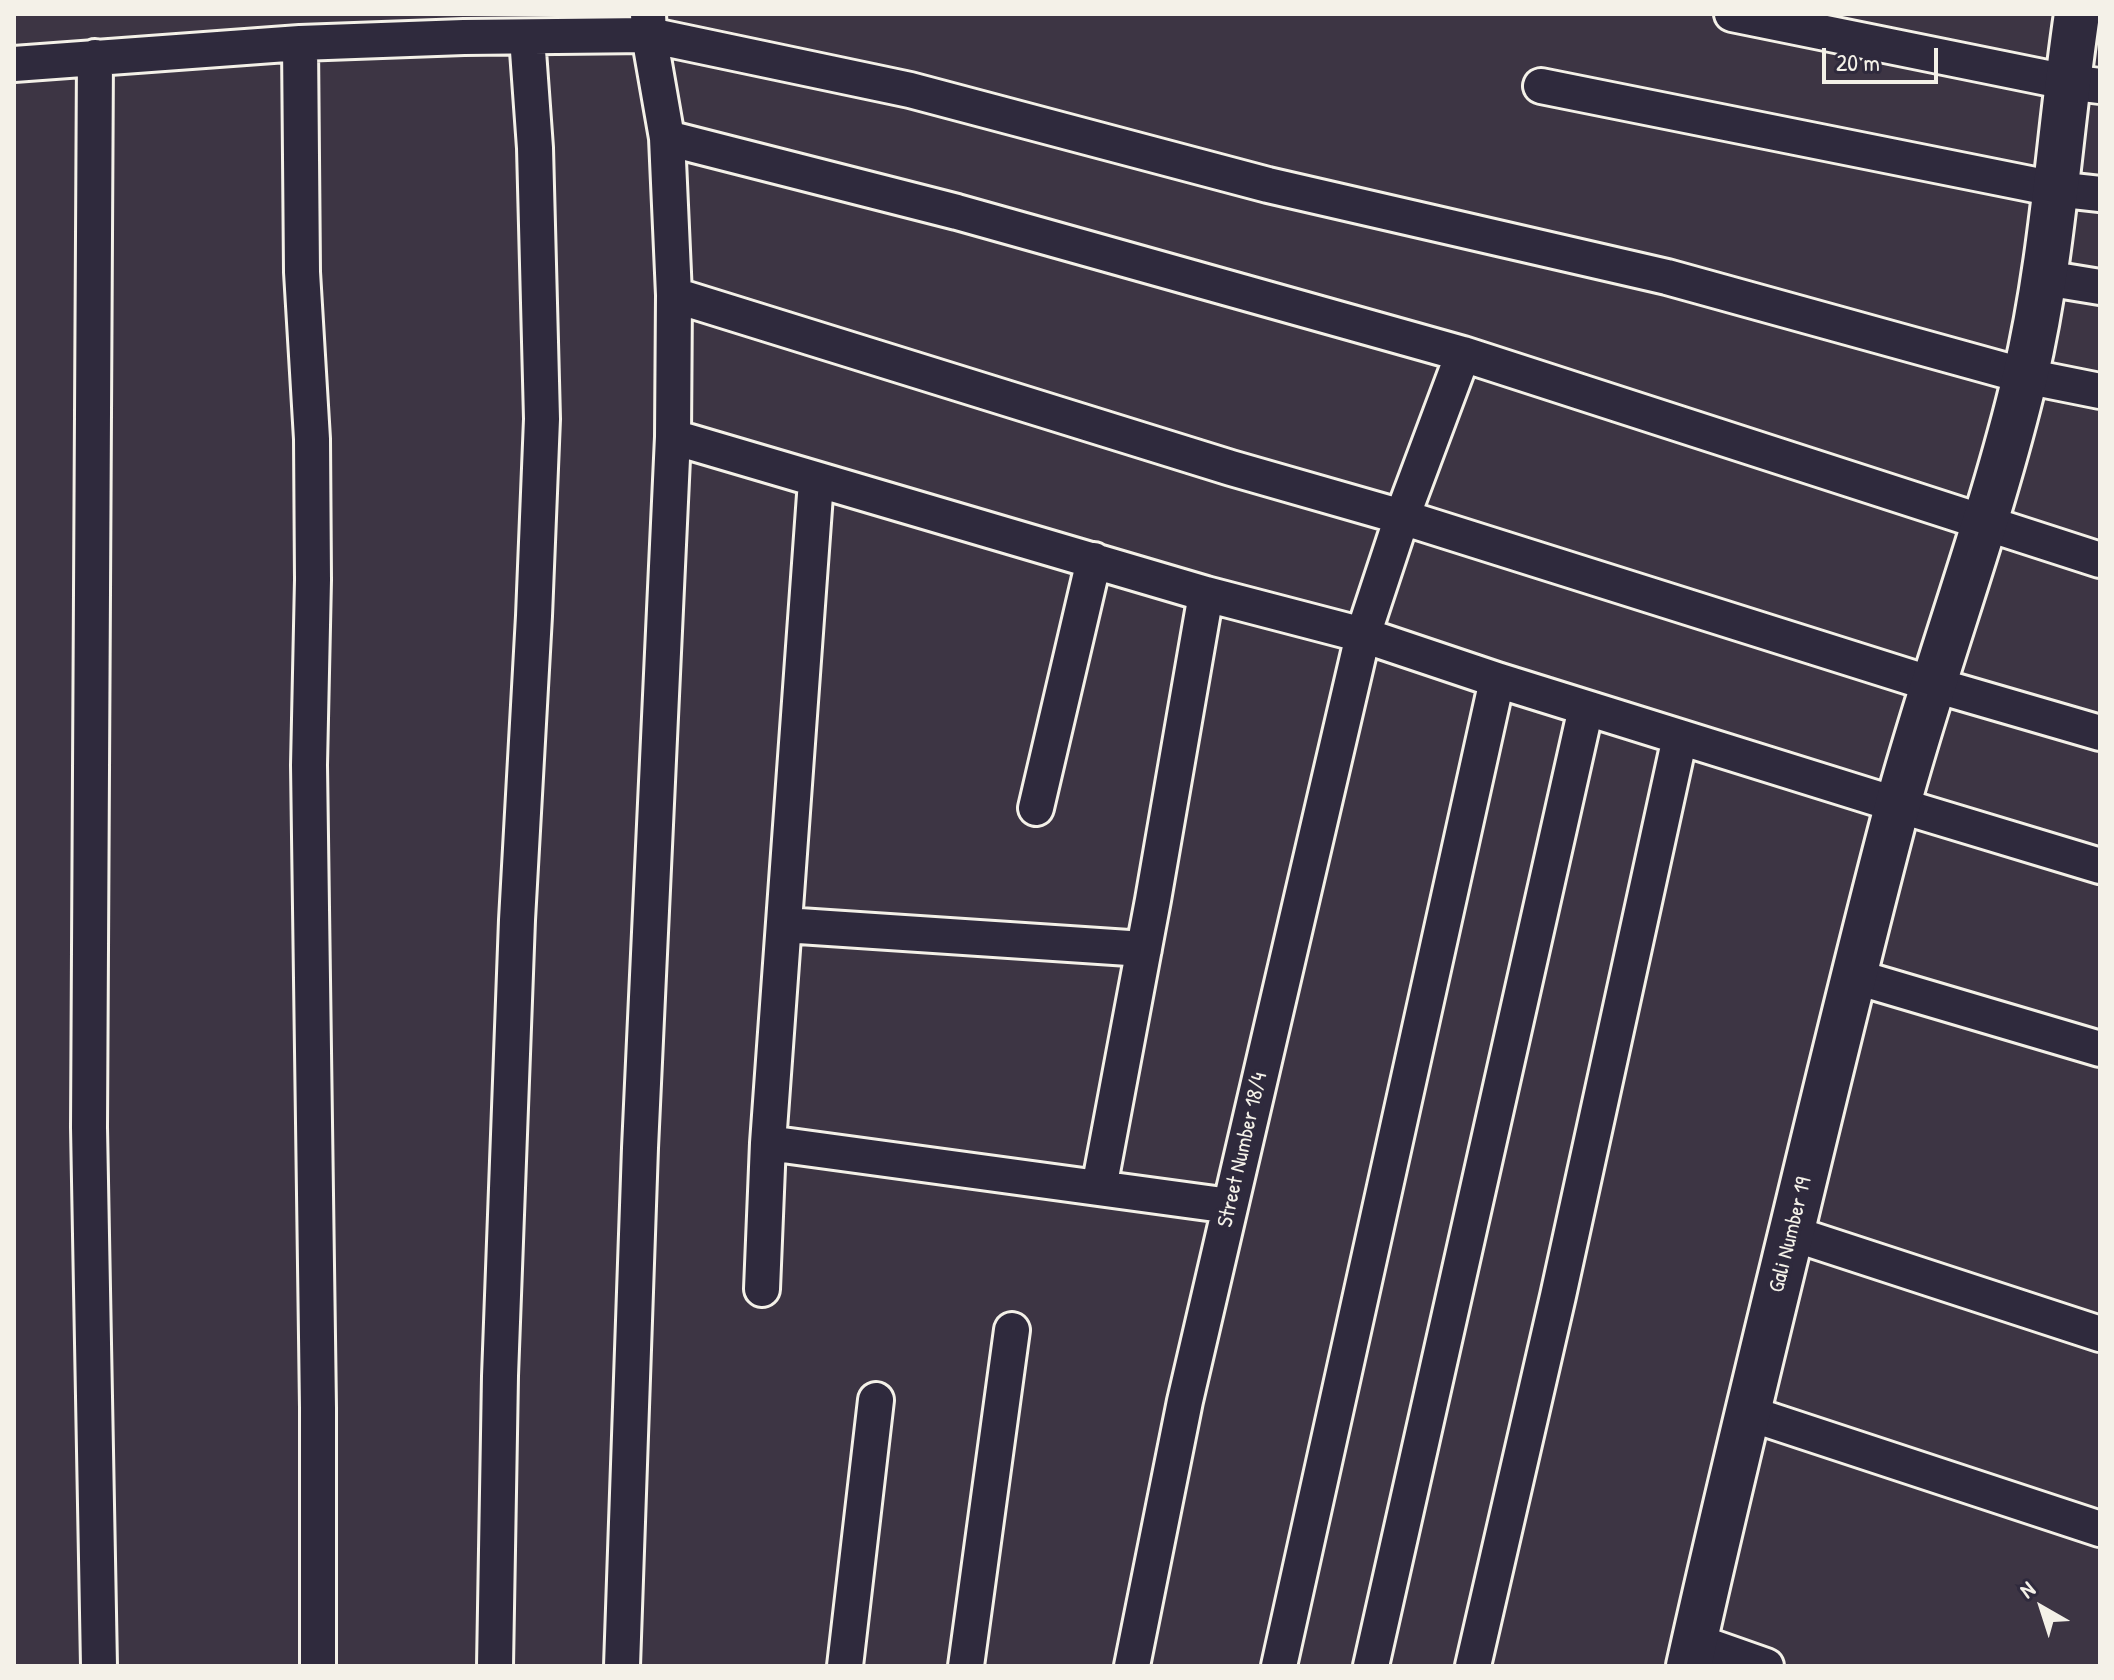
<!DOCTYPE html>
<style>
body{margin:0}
#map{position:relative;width:2114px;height:1680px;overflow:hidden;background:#3d3544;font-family:"Patrick Hand",sans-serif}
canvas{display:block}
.frame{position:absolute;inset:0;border:16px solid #f4f1e8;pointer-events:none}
.north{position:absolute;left:2002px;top:1568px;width:80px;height:80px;-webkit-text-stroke:6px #2f2a3d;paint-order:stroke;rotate:321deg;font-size:22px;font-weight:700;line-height:32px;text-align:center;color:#f4f1e8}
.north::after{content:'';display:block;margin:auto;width:28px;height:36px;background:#f4f1e8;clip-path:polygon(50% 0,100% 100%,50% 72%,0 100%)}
.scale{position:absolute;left:1822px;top:48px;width:116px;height:36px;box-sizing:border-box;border:4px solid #f4f1e8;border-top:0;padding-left:10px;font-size:24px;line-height:28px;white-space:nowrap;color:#f4f1e8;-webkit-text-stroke:6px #2f2a3d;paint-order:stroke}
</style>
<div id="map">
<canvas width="2114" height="1680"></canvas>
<div class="frame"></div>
<div class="north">N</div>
<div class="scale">20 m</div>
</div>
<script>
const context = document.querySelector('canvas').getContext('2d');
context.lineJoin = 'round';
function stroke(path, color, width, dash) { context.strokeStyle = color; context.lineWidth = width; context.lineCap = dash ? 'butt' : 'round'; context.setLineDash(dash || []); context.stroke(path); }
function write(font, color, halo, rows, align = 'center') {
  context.font = font + ' "Patrick Hand",sans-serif'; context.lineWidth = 7; context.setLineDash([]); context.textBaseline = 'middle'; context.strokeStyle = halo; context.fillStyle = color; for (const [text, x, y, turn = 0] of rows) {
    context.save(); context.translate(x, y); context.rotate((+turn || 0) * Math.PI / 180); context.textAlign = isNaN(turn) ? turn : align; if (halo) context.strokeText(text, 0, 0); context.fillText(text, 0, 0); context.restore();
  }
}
const street = new Path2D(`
 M1732,14L2067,82L2100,86
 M300,43L302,272L312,439L313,580L309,765L318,1408V1666
 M95,57L89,1127L99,1666
 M14,64L300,43L464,37L649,35L910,90L1268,185L1667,277L2025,376L2100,391
 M1541,86L2055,189L2100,194
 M667,138L957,212L1463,354L2100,560
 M2045,278L2100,287
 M674,295L1231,468L1402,517L1935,685L2100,733
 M673,437L1206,594L1363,635L1497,680L1898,805L2100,866
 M1036,808L1094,560
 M784,925L1144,949
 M1853,976L2100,1049
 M768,1143L1230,1206
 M1099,1188L1153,900L1206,594
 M1791,1233L2100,1334
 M762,1289L768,1143L816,481
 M1748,1413L2100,1529
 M1695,1641L1766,1666
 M495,1666L500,1376L517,920L534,616L542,419L535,148L527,37
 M622,1666L640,1148L673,437L674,295L667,138L649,35L648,14
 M845,1666L876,1400
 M966,1666L1012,1330
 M1132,1666L1185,1401L1363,635L1402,517L1463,354
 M1279,1666L1497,680
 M1371,1666L1586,708
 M1473,1666L1558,1296L1680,737`);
const secondary = new Path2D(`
 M1689,1666C1721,1521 1756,1378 1791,1234C1825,1093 1859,951 1896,811C1935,666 1990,524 2025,377C2053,258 2059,135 2077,14`);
const streetNames = [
 ["Street Number 18/4",1243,1150,-77],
 ["Gali Number 19",1791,1235,-76]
];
stroke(street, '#f4f1e8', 40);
stroke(secondary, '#f4f1e8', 50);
stroke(street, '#2f2a3d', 34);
stroke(secondary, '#2f2a3d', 44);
write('22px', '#f4f1e8', '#2f2a3d', streetNames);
</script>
